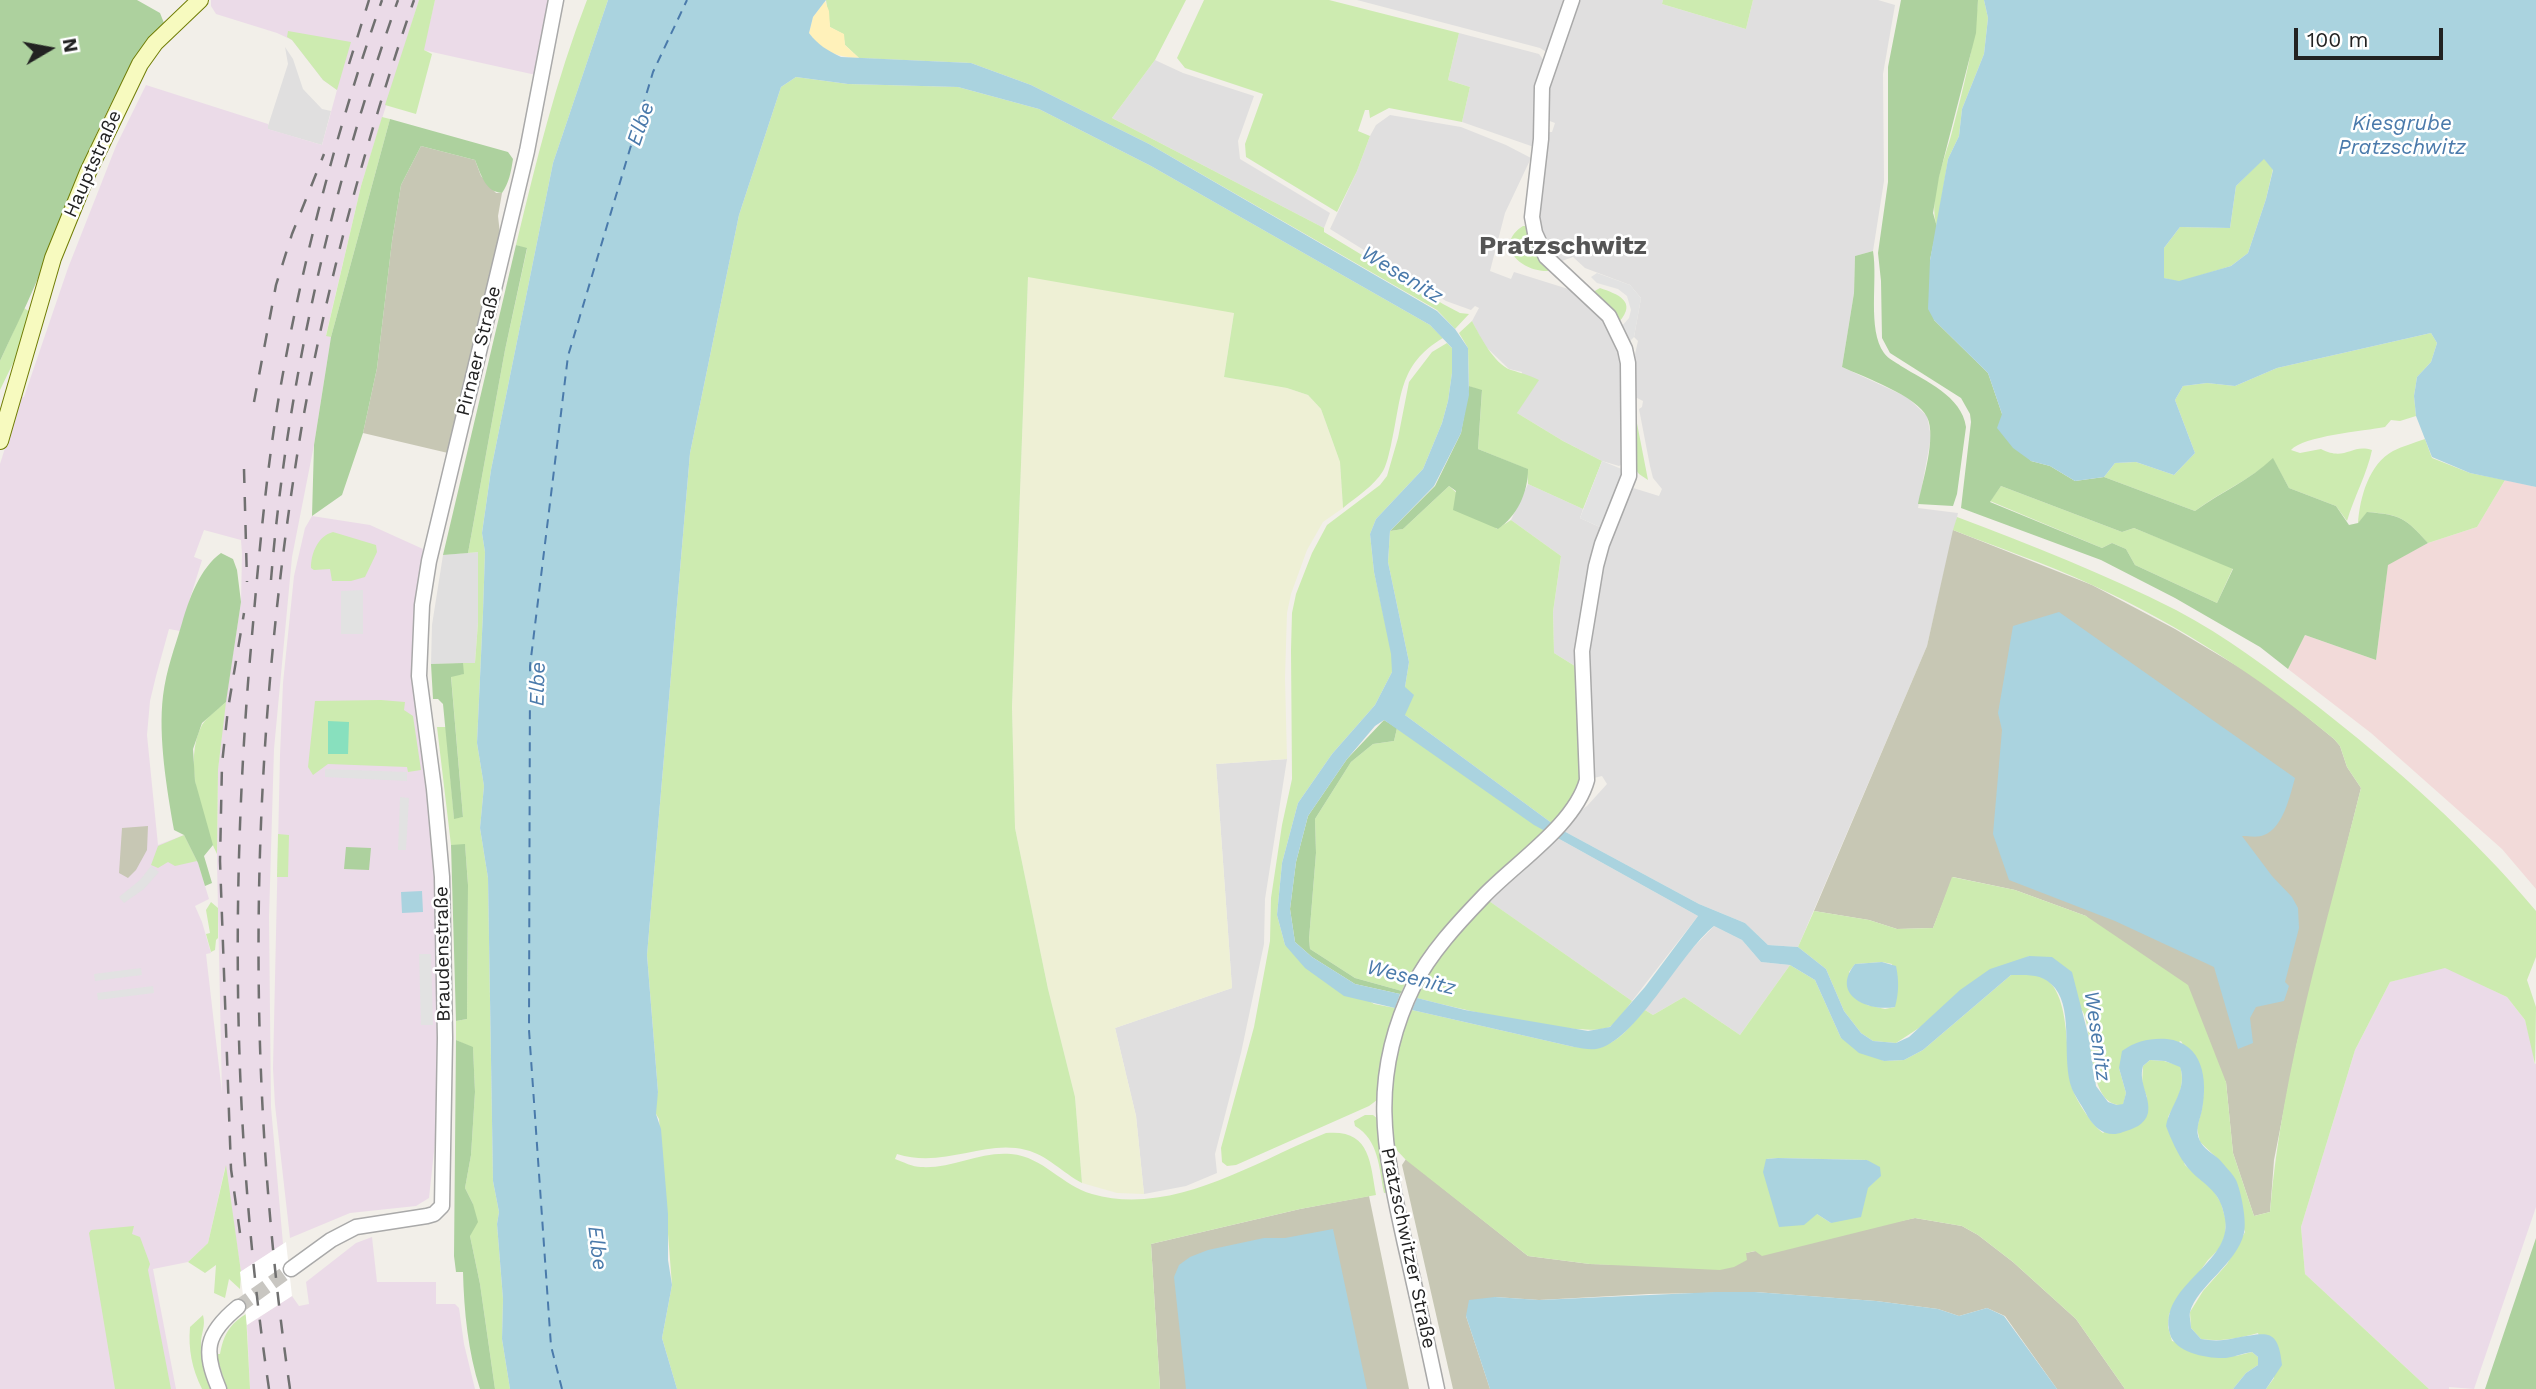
<!DOCTYPE html>
<meta charset="utf-8">
<style>
body{margin:0}
#map{position:relative;width:2536px;height:1389px;overflow:hidden;background:#f2efe9;font-family:"Work Sans",sans-serif}
canvas{display:block}
.north{position:absolute;left:14px;top:14px;width:70px;height:70px;-webkit-text-stroke:5px #fff;paint-order:stroke;rotate:80deg;font-size:19px;font-weight:700;line-height:28px;text-align:center;color:#222}
.north::after{content:'';display:block;margin:auto;width:24px;height:32px;background:#222;clip-path:polygon(50% 0,100% 100%,50% 72%,0 100%)}
.scale{position:absolute;left:2294px;top:28px;width:149px;height:32px;box-sizing:border-box;border:4px solid #222;border-top:0;padding-left:9px;font-size:21px;line-height:24px;white-space:nowrap;color:#222;-webkit-text-stroke:5px #fff;paint-order:stroke}
</style>
<div id="map">
<canvas width="2536" height="1389"></canvas>
<div class="north">N</div>
<div class="scale">100 m</div>
</div>
<script>
const context = document.querySelector('canvas').getContext('2d');
context.lineJoin = 'round';
function fillPath(path, color) { context.fillStyle = color; context.fill(path, 'evenodd'); }
function stroke(path, color, width, dash) { context.strokeStyle = color; context.lineWidth = width; context.lineCap = dash ? 'butt' : 'round'; context.setLineDash(dash || []); context.stroke(path); }
function write(font, color, halo, rows, align = 'center') {
  context.font = font + ' "Work Sans",sans-serif'; context.lineWidth = 5; context.setLineDash([]); context.textBaseline = 'middle'; context.strokeStyle = halo; context.fillStyle = color; for (const [text, x, y, turn = 0] of rows) {
    context.save(); context.translate(x, y); context.rotate((+turn || 0) * Math.PI / 180); context.textAlign = isNaN(turn) ? turn : align; if (halo) context.strokeText(text, 0, 0); context.fillText(text, 0, 0); context.restore();
  }
}
const residential = new Path2D(`
 M1357,0H1568L1548,53L1540,48Z
 M1576,0H1663L1662,4L1746,29L1753,0H1878L1895,5L1883,74L1884,181L1873,251L1855,256L1854,293L1842,367L1907,397L1927,416L1931,437L1918,508L1958,513L1927,646L1798,947L1768,945L1745,923L1699,904L1560,829L1565,821L1587,806L1607,784L1602,776L1594,778L1586,669L1599,569L1630,487L1659,496L1662,489L1653,478L1650,466L1639,409L1642,407L1643,401L1635,397L1634,390L1633,363L1638,341L1634,337L1641,298L1630,285L1585,268L1573,257L1559,262L1544,243L1536,214L1546,132H1552L1555,123L1547,120L1546,87Z
 M1459,33L1539,54L1545,62L1534,147L1462,122L1470,87L1448,80Z
 M285,47L293,59L303,89L322,109L331,111L322,145L267,129L288,64Z
 M1155,60L1183,73L1254,96L1238,141L1240,159L1330,213L1324,228L1112,118Z
 M1390,115L1461,127L1506,145L1531,158L1505,213L1490,271L1511,279L1514,272L1581,293L1608,321L1624,366V463L1619,466L1602,461L1563,441L1517,413L1522,372L1509,369L1484,345L1472,321L1479,308L1475,306L1471,310L1446,301L1330,229L1357,171L1370,136L1376,125Z
 M1528,484L1583,509L1580,518L1604,529L1578,668L1554,653L1553,612L1561,556L1511,520Z
 M478,552V623L475,663L431,664L432,625L443,555Z
 M1287,759L1265,899L1264,944L1241,1053L1215,1154L1217,1173L1186,1186L1144,1194L1136,1116L1115,1028L1232,988L1216,764Z
 M1554,836L1698,916L1632,1001L1483,897Z
 M1714,926L1742,940L1761,962L1790,965L1740,1035L1684,997L1653,1015L1645,1010L1685,956Z`);
const commercial = new Path2D(`
 M2505,480L2536,487V889L2502,849L2371,733L2288,669L2305,635L2376,660L2388,564L2428,543L2477,527Z`);
const industrial = new Path2D(`
 M211,0H419L361,186L326,335L331,337L314,445L292,557L274,749L269,917L271,1107L283,1244L241,1272L225,1168L208,1243L188,1262L153,1269L176,1389H0V464L21,397H24L68,268L116,146L146,85L268,124V129L322,145L337,90L323,80L292,40L277,33L216,14L211,6ZM204,530L241,540L242,554L241,602L224,712L218,769L217,862L222,1093L206,954L211,953L202,922L195,906L209,899L198,863L184,835L158,845L147,735L150,701L156,676L169,629L180,631L202,560L194,557Z
 M435,0H550L536,75L423,50Z
 M312,516L370,525L423,549L414,630L416,703L434,824L437,886L439,1125L435,1142L429,1198L416,1206L350,1213L290,1238L275,1105L273,1068L280,755L283,683L294,576L305,528Z
 M2445,967L2507,997L2525,1020L2533,1050L2534,1063L2536,1064V1207L2474,1389L2449,1387V1389H2429L2305,1274L2301,1227L2355,1050L2390,982Z
 M372,1237L377,1282H436V1304H455L459,1308L464,1344L475,1389H250L247,1325L292,1296L299,1306L309,1304L306,1282L356,1243Z`);
const construction = new Path2D(`
 M421,146L475,160L481,176L496,193H502L498,216L500,234L448,453L363,433L377,368L392,241L401,185Z
 M1953,530L2092,585L2175,629L2249,673L2289,702L2334,739L2340,746L2347,767L2361,788L2297,1043L2274,1160L2270,1212L2254,1216L2233,1153L2226,1082L2086,916L2015,890L1953,877L1933,928L1897,929L1869,920L1814,911L1927,646Z
 M148,826L147,850L136,870L128,878L119,873L122,828Z
 M1406,1159L1528,1256L1590,1264L1631,1265L1746,1253L1915,1218L1962,1226L1978,1235L2013,1262L2076,1319L2125,1389H2057L2005,1316L1987,1308L1959,1316L1938,1309L1876,1301L1755,1292L1649,1294L1539,1300L1495,1297L1466,1316L1490,1389H1453L1402,1165Z
 M1369,1196L1409,1389H1160L1151,1244L1300,1209Z`);
const farmland = new Path2D(`
 M1028,276L1234,312L1224,377L1287,388L1308,395L1321,409L1340,462L1343,508L1323,522L1307,550L1291,594L1287,613L1285,678L1287,759L1216,764L1232,988L1115,1028L1136,1116L1144,1194L1117,1193L1082,1183L1075,1097L1048,989L1015,828L1012,707Z`);
const grass = new Path2D(`
 M419,0H435L424,50L432,54L416,114L385,105Z
 M587,0H608L553,163L491,470L482,533L485,552L483,612L477,743L484,786L480,828L488,878L493,1181L499,1212L497,1224L503,1299L502,1339L510,1389H495L480,1284L470,1236L473,1204L465,1188L471,1155L475,1092L473,1048L456,1040V1021L467,1019L468,884L465,845H451L437,727H446L454,818L463,817L451,676L463,674V663H475L478,623V552L468,553L505,350L527,249L516,245C536,162 556,80 587,0Z
 M826,0H1186L1155,60L1112,118L1324,228V232L1443,304L1460,313L1469,314L1455,329L1437,310L1149,144L1031,85L971,63L859,58L845,45L843,34L830,27Z
 M1204,0H1329L1459,33L1448,80L1470,87L1462,122L1389,108L1370,118L1369,110H1365L1358,131L1370,136L1357,171L1337,212L1246,157L1245,144L1263,94L1185,68L1177,58Z
 M1663,0H1753L1746,29L1662,4Z
 M1978,0H1984L1988,18L1984,54L1962,109L1959,136L1948,159L1937,227C1928,197 1944,162 1952,132C1963,89 1975,44 1978,0Z
 M288,31L351,42L337,90L323,80L292,40L287,37Z
 M796,77L848,84L958,87L1039,109L1151,166L1430,325L1443,338C1397,365 1402,399 1391,445C1389,453 1387,464 1383,471C1374,486 1356,497 1343,508L1340,462L1321,409L1308,395L1287,388L1224,377L1234,313L1028,277L1012,707L1015,828L1048,989L1075,1097L1082,1183C1063,1173 1047,1155 1026,1150C984,1139 944,1169 897,1154L895,1159C903,1162 913,1167 921,1167C951,1169 981,1151 1011,1154C1044,1157 1062,1186 1092,1194C1172,1217 1254,1162 1326,1133C1370,1129 1370,1161 1376,1195L1300,1209L1151,1244L1160,1389H677L662,1338L672,1285L659,1119L656,1114L655,1102L658,1092L647,955L690,453L739,215L781,87Z
 M382,117L390,119L331,337L326,336L361,186Z
 M2264,158L2273,169L2266,199L2248,253L2231,266L2179,282L2164,278V248L2180,227L2230,228L2236,186Z
 M1523,226H1526L1529,235L1550,269L1548,271C1521,272 1493,245 1523,226Z
 M1600,288C1617,294 1638,301 1619,322L1593,292Z
 M24,308L30,312L16,357L0,390V361Z
 M1472,321C1480,336 1494,364 1511,370C1521,373 1529,375 1539,380L1517,413L1563,441L1602,461L1583,509L1528,484L1527,469L1478,449L1482,391L1469,386L1468,348L1459,333Z
 M2431,333L2437,343L2431,362L2417,377L2414,396L2416,416L2400,421L2391,420L2385,427C2364,431 2303,436 2291,450L2300,453L2321,449C2346,462 2351,443 2372,450C2367,474 2354,497 2347,521L2336,506L2289,488L2273,459C2250,480 2220,492 2195,511L2104,477L2115,463L2136,462L2174,475L2195,453L2175,400L2183,386L2207,383L2235,386L2277,368Z
 M1447,343L1452,348V373L1448,401L1442,423L1423,469L1376,519L1370,534L1374,572L1392,654V672L1375,705L1332,754L1298,803L1282,863L1277,915L1285,945L1374,1004L1395,1008L1380,1066L1377,1100L1369,1106L1236,1165L1227,1166L1222,1162L1221,1148L1254,1027L1270,941L1271,898L1282,825L1292,779L1291,650L1292,613L1296,594L1312,553L1327,525L1380,485L1387,476L1398,438L1409,382L1432,352Z
 M1635,413L1648,480L1639,474L1635,469Z
 M2425,439L2432,458L2470,473L2505,480L2477,527L2428,543C2405,518 2402,515 2368,512L2358,523C2360,497 2369,464 2393,451C2403,446 2414,443 2425,439Z
 M1449,486L1497,529L1511,520L1561,556L1553,612L1554,653L1578,668L1584,763L1576,795L1553,824L1405,715V687L1409,662L1388,562L1390,531L1403,529Z
 M2001,486L2122,532L2134,528L2233,568L2217,603L2135,565L2126,549L2112,543L2102,548L1990,501Z
 M1957,517C2031,545 2105,574 2176,610C2226,636 2271,671 2316,705C2395,767 2471,833 2536,911V957L2527,980L2536,1007L2535,1064L2525,1020L2507,997L2445,968L2390,982L2355,1050L2301,1227L2305,1274L2429,1389H2266L2274,1378L2258,1333C2239,1338 2221,1342 2201,1339L2191,1328L2190,1312L2203,1291L2227,1264L2245,1232L2219,1160L2200,1142L2197,1128L2202,1109L2204,1086L2181,1041L2119,1068L2126,1093L2123,1105C2087,1108 2094,1035 2083,1012C2078,1001 2040,967 2029,956L1896,1043L1873,1041L1861,1033L1844,1011L1826,969L1798,947L1814,911L1869,920L1897,929L1933,928L1952,877L2015,890L2086,916L2188,985L2226,1082L2233,1153L2254,1216L2270,1212C2282,1068 2326,928 2361,788L2347,767L2340,746L2334,739C2261,678 2178,624 2092,585C2047,564 1999,548 1953,530ZM1882,962L1892,964L1895,1007L1885,1009L1867,1005L1849,972L1855,964Z
 M333,532L376,545L377,552L365,577L351,581H332L330,569L314,570L311,568C311,553 318,536 333,532Z
 M381,700L405,702L404,710L413,716L421,770L408,772L407,767L328,764L313,775L308,767L315,701Z
 M226,702L218,770L217,854C201,821 183,759 202,725C207,717 218,709 226,702Z
 M1397,728L1547,832L1409,982L1406,981L1402,991L1355,978L1310,949L1309,939L1316,853L1315,819L1351,762L1373,744L1394,741Z
 M278,834L289,835L288,877H277Z
 M184,835L197,861L175,866L168,862L158,868L151,865L158,846Z
 M1489,901L1632,1001C1626,1009 1619,1021 1611,1026C1589,1041 1448,1006 1417,998L1421,987L1419,986L1460,928Z
 M211,902L218,908V938L216,940L215,950L211,952L206,934L210,933L206,910Z
 M1790,965L1815,980L1841,1038L1884,1061L1904,1060L1923,1050L2011,975C2019,975 2030,973 2038,975C2072,985 2065,1055 2071,1084C2074,1098 2092,1125 2103,1133L2147,1097L2142,1085L2143,1066L2150,1060L2164,1061L2180,1066C2186,1085 2177,1101 2168,1117L2185,1165L2213,1190L2221,1203L2226,1221L2225,1236L2219,1249L2208,1260L2169,1314L2168,1327L2172,1341L2236,1356L2252,1352L2258,1357V1365L2246,1373L2233,1389H2125L2076,1319L2013,1262L1978,1235L1962,1226L1915,1218L1762,1256L1755,1251L1746,1253L1747,1260L1734,1267L1720,1270L1590,1264L1528,1256L1406,1160L1391,1144L1389,1084L1402,1026L1405,1027L1412,1010L1574,1047C1615,1050 1619,1038 1645,1010L1653,1015L1684,997L1740,1035ZM1778,1158L1867,1160L1880,1176L1831,1223L1817,1214L1766,1159Z
 M1365,1115H1373L1378,1119L1389,1192L1384,1193C1379,1168 1379,1140 1355,1126L1354,1121Z
 M226,1165L241,1272L240,1289L229,1279L225,1298L214,1293L216,1265L205,1273L188,1262L208,1243Z
 M134,1226L132,1234L140,1237L150,1264L148,1270L171,1389H115L89,1233L91,1230Z
 M246,1314L250,1389H227L216,1354H220C224,1334 229,1325 246,1314Z
 M203,1315C206,1327 201,1332 201,1344C200,1360 206,1374 211,1389H202C192,1369 188,1349 190,1327Z`);
const forest = new Path2D(`
 M0,0H137L160,13L164,23C104,94 77,183 42,268C30,299 14,330 0,361Z
 M1901,0H1978L1976,33L1939,177L1933,213L1937,227L1930,260L1934,320L1988,373L2002,414L2031,461L2050,466L2075,481L2104,477L2195,511C2221,492 2250,480 2273,458L2289,488L2336,506L2349,525L2358,523L2367,512C2402,515 2405,518 2428,543L2388,565L2376,660L2305,635L2288,669L2260,647L2175,598L2101,560L1961,508L1971,422L1970,414L1961,398L1890,353L1882,338L1881,281L1878,253L1888,182V67ZM2001,486L2122,532L2134,528L2233,569L2217,603L2135,565L2126,549L2112,543L2102,548L1990,502Z
 M390,119L508,152L513,159C511,172 509,183 502,193C485,192 481,174 475,160L421,146L401,185L392,241L377,368L363,433L342,495L312,516L314,445L331,337Z
 M516,245L527,248L505,350L468,553L443,555Z
 M1873,251C1878,281 1867,329 1884,353C1888,359 1896,362 1901,366C1925,381 1962,396 1966,427L1957,494L1953,506L1918,504C1922,483 1937,437 1927,417C1917,396 1864,377 1842,367L1854,293L1855,256Z
 M1469,386L1482,390L1478,449L1528,469C1528,493 1517,516 1498,529L1453,510L1456,491L1449,486L1403,529L1390,531L1435,486L1461,433Z
 M221,553L233,559L237,570L241,602L226,702L202,723L193,749L195,781L213,845L204,856L212,883L205,886L198,863L184,835L174,830C167,790 158,737 163,696C166,670 175,647 182,623C189,599 200,568 221,553Z
 M463,663L464,674L451,677L463,817L454,819L443,704L438,699H433L431,664Z
 M1384,720L1397,728L1394,741L1373,744L1351,762L1315,819L1316,853L1309,939L1310,949L1355,978L1402,991L1400,994L1355,984L1312,957L1295,942L1290,909L1296,862L1308,816L1347,759Z
 M465,844L468,885L467,1019L456,1021L451,845Z
 M346,847L371,848L369,870L344,869Z
 M456,1040L473,1047L475,1092L471,1155L465,1188L473,1204L478,1222L470,1236L480,1284L495,1389H480C468,1352 464,1311 463,1272H456L454,1256Z
 M2536,1238V1389H2485Z`);
const sand = new Path2D(`
 M825,1L829,11L830,27L844,34L845,45L859,58C837,57 821,51 809,33L813,17Z`);
const pitch = new Path2D(`
 M328,721L349,722L348,754H328Z`);
const parking = new Path2D(`
 M1597,273L1630,285L1641,298L1634,337L1628,343L1621,327L1629,318L1631,310L1627,296L1618,289L1597,283L1591,277Z
 M1602,461L1624,470L1604,529L1580,518Z
 M363,590V634H341V591Z
 M325,769L407,772V781L325,777Z
 M400,797L409,798L406,850H398Z
 M151,866L159,872L144,889L124,903L119,897L140,880Z
 M419,954H431L433,1025H421Z
 M141,968L142,975L95,981L94,974Z
 M153,986L154,993L98,1000L97,993Z`);
const water = new Path2D(`
 M608,0H826L813,17L809,33C818,45 827,50 841,57L971,63L1031,85L1149,144L1437,311L1455,329L1468,348L1469,395L1461,433L1434,486L1390,531L1388,562L1409,662L1405,687L1414,695L1405,715L1553,824L1547,832L1534,825L1384,720L1375,726L1347,759L1308,816L1296,862L1290,909L1295,942L1312,957L1355,984L1400,994L1395,1008L1344,996L1305,968L1285,945L1277,915L1282,863L1298,803L1332,754L1375,705L1392,672L1391,654L1374,572L1370,534L1376,519L1423,469L1442,423L1448,401L1452,373V348L1430,325L1151,166L1039,109L958,87L848,84L796,77L781,87L739,215L690,453L647,955L658,1092L656,1114L661,1129L668,1214V1260L672,1285L662,1338L677,1389H510L502,1339L503,1299L497,1224L499,1212L493,1181L488,878L480,828L484,786L477,743L483,612L485,552L482,533L491,470L553,163Z
 M1984,0H2536V487L2470,473L2432,457L2416,416L2414,396L2417,377L2431,362L2437,343L2431,333L2277,368L2235,386L2207,383L2183,386L2175,400L2195,453L2174,475L2136,462L2115,463L2104,477L2075,481L2050,466L2031,461L2013,448L1997,428L2002,414L1988,373L1934,320L1928,309L1930,260L1948,159L1959,136L1962,109L1984,54L1988,18ZM2264,159L2273,170L2266,199L2248,253L2231,266L2179,281L2164,278V248L2180,227L2230,228L2236,186Z
 M2059,612L2295,778C2290,796 2283,828 2264,835C2258,838 2248,836 2242,836L2272,876L2292,897L2298,908L2299,928L2285,982L2289,986L2284,1001L2256,1007L2250,1018L2253,1043L2238,1049L2214,967L2115,921L2009,880L1993,834L2002,730L1998,713L2013,626Z
 M1560,829L1699,904L1745,923L1768,945L1798,947L1826,969L1844,1011L1861,1033L1873,1041L1896,1043L1909,1037L1960,990L1990,969L2029,956L2052,957L2072,972L2089,1038L2096,1086L2108,1102L2117,1105L2123,1104L2126,1093L2119,1068L2122,1051C2136,1041 2150,1038 2167,1039C2203,1043 2208,1079 2202,1110C2200,1120 2194,1130 2200,1141C2203,1148 2213,1154 2219,1159C2224,1165 2232,1173 2236,1180C2241,1191 2247,1221 2244,1233C2237,1264 2197,1286 2190,1312C2189,1316 2191,1323 2191,1328L2201,1339C2212,1341 2224,1341 2235,1338C2267,1333 2278,1327 2282,1365L2266,1389H2233L2246,1373L2258,1365V1357L2252,1352C2243,1353 2235,1357 2226,1358C2209,1359 2175,1353 2170,1334C2157,1285 2233,1264 2225,1219C2220,1186 2201,1186 2185,1164C2177,1153 2171,1139 2166,1126C2170,1105 2188,1089 2180,1067L2165,1061L2150,1060L2143,1066C2138,1083 2151,1097 2148,1113C2145,1125 2133,1129 2123,1132C2108,1138 2096,1130 2088,1117C2083,1107 2076,1098 2072,1089C2061,1060 2074,1012 2055,988C2043,973 2028,975 2011,975L1923,1050L1904,1060L1884,1061L1859,1053L1841,1038L1815,980L1790,965L1761,962L1742,940L1714,926C1680,953 1635,1043 1596,1049C1589,1050 1581,1048 1574,1047L1412,1010L1417,998L1465,1010L1588,1031L1610,1027L1645,987L1698,916L1554,836Z
 M422,891L423,912L402,913L401,892Z
 M1882,962L1896,966C1899,980 1899,993 1895,1007C1868,1012 1830,995 1855,964Z
 M1778,1158L1867,1160L1880,1167L1881,1176L1868,1188L1861,1217L1831,1223L1817,1214L1804,1225L1779,1227L1763,1172L1766,1159Z
 M1333,1229L1367,1389H1186L1174,1277L1179,1265L1190,1257L1208,1250L1264,1238H1285Z
 M1716,1292H1755L1876,1301L1938,1309L1959,1316L1987,1308L2004,1316L2057,1389H1490L1466,1316L1469,1300L1495,1297L1539,1300Z`);
const pier = new Path2D(`
 M286,1242L292,1296L247,1325L240,1272Z`);
const ferry = new Path2D(`
 M562,1389L551,1346L529,1030L530,666L568,356L653,72L687,0`);
const tertiaryTunnel = new Path2D(`
 M238,1307L291,1269`);
const tertiary = new Path2D(`
 M291,1269L331,1240L356,1227L427,1216L434,1214L442,1206L445,1038L442,877L434,789L419,676L422,605L429,561L527,151L556,0
 M219,1389C203,1351 205,1334 238,1307
 M1437,1389C1427,1341 1416,1292 1405,1244C1384,1148 1368,1078 1414,985C1430,953 1458,923 1483,897C1514,864 1575,825 1587,780L1582,651L1596,566L1602,544L1629,476L1628,363L1625,349L1609,316L1546,257L1535,233L1532,217L1541,139L1542,87L1572,0`);
const secondary = new Path2D(`
 M0,441L53,258L88,172L140,64L155,43L200,0`);
const rail = new Path2D(`
 M349,64L369,0
 M254,402L276,285L292,234L324,154
 M244,469L247,582
 M271,580C287,382 332,186 398,0
 M240,1233L231,1169L220,861L222,764L228,709L244,613
 M269,1389C234,1150 230,910 249,670C257,579 264,487 279,396C302,261 337,129 382,0
 M290,1389C244,1072 249,747 301,431C326,285 366,140 414,0`);
const streetNames = [
 ["Hauptstraße",93,164,-66],
 ["Pirnaer Straße",479,351,-76],
 ["Braudenstraße",443,954,-91],
 ["Pratzschwitzer Straße",1408,1248,78]
];
const waterNames = [
 ["Elbe",641,124,-71],
 ["Kiesgrube",2402,124],
 ["Pratzschwitz",2402,148],
 ["Wesenitz",1402,275,31],
 ["Elbe",538,684,-88],
 ["Wesenitz",1411,978,14],
 ["Wesenitz",2097,1036,82],
 ["Elbe",597,1248,83]
];
const districtNames = [
 ["Pratzschwitz",1563,246]
];
fillPath(residential, '#e0dfdf');
fillPath(commercial, '#f2dad9');
fillPath(industrial, '#ebdbe8');
fillPath(construction, '#c7c7b4');
fillPath(farmland, '#eef0d5');
fillPath(grass, '#cdebb0');
fillPath(forest, '#add19e');
fillPath(sand, '#fff1ba');
fillPath(pitch, '#88e0be');
fillPath(parking, '#e2e2e2');
fillPath(water, '#aad3df');
fillPath(pier, '#fff');
stroke(ferry, '#4a7aab', 2, [9, 7]);
stroke(tertiaryTunnel, '#c8c6c1', 14, [14, 7]);
stroke(tertiary, '#a9a9a9', 17);
stroke(secondary, '#707d05', 18);
stroke(tertiary, '#fff', 14);
stroke(secondary, '#f7fabf', 16);
stroke(rail, '#707070', 2.5, [14, 14]);
write('19px', '#222', '#fff', streetNames);
write('italic 21px', '#4a7aab', '#fff', waterNames);
write('bold 26px', '#555', '#fff', districtNames);
</script>
